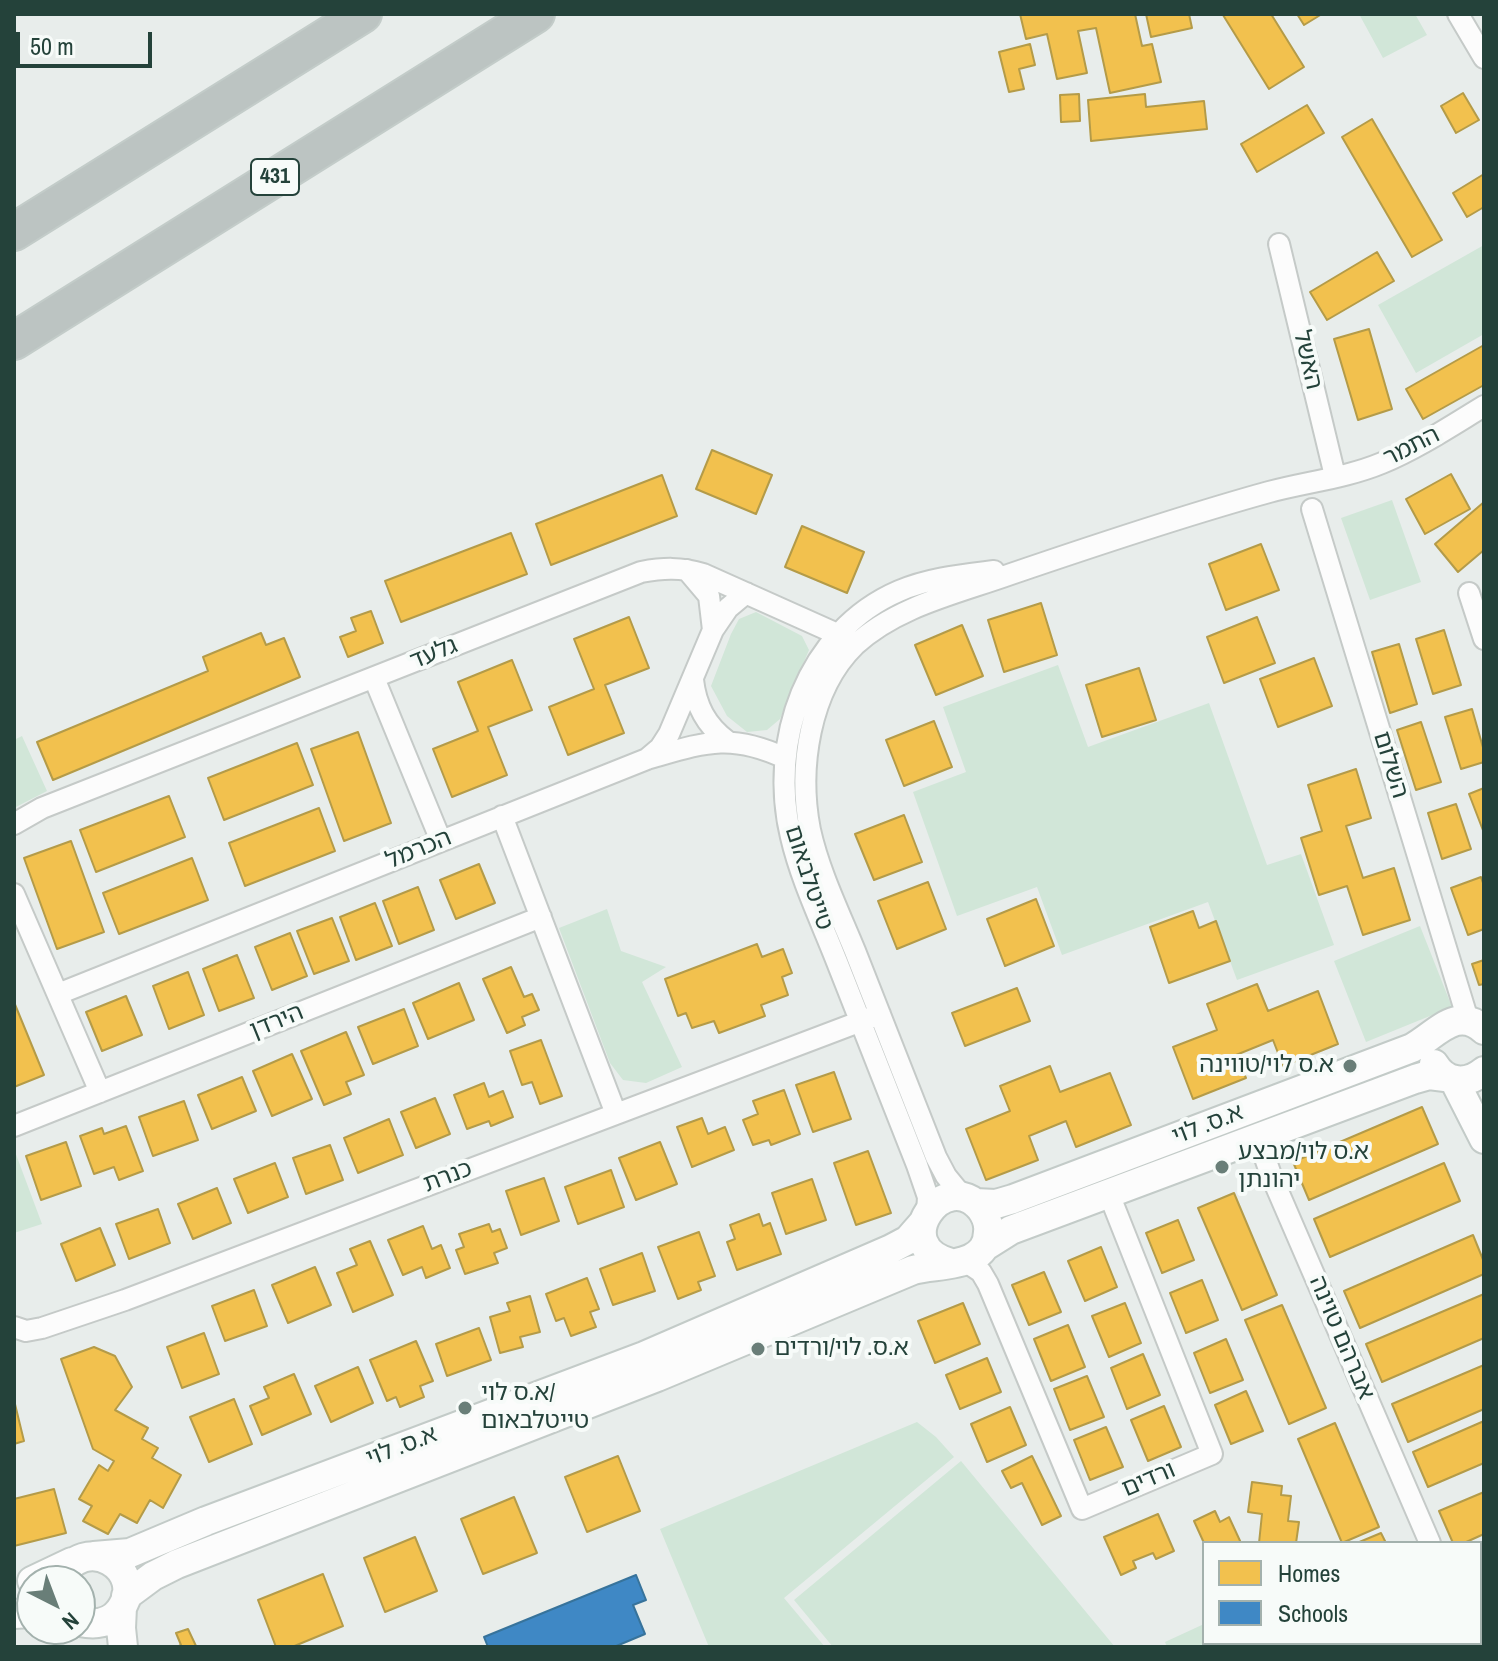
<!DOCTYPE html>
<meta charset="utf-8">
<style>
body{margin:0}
#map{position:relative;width:1498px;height:1661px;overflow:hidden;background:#e8edeb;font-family:"Archivo Narrow",sans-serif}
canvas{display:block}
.frame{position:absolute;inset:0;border:16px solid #24423a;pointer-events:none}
.legend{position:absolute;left:1202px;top:1541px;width:280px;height:104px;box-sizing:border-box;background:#f7fbf9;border:2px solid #a3b1ad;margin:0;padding:10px 14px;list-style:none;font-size:24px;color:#24423a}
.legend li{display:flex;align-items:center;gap:16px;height:40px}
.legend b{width:40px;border:2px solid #a3b1ad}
.north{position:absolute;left:16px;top:1565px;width:80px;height:80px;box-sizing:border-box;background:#f7fbf9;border:2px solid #a3b1ad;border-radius:50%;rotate:138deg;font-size:22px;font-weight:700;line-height:32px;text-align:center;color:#24423a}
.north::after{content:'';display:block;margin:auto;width:28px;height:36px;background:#697e78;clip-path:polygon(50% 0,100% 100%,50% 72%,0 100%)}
.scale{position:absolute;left:16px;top:32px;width:136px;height:36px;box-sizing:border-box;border:4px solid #24423a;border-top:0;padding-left:10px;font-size:24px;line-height:28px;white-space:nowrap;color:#24423a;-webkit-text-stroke:6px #f7fbf9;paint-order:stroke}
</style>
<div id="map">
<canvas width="1498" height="1661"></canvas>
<div class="frame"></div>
<ul class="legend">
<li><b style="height:22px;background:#f2c14e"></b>Homes</li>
<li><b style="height:22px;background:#3f88c5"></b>Schools</li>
</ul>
<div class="north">N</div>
<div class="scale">50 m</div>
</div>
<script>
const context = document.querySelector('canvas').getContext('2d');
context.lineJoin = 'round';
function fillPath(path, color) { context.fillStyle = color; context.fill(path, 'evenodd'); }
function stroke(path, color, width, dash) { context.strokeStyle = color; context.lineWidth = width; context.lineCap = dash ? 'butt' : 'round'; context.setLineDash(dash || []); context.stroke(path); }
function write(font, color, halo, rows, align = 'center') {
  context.font = font + ' "Archivo Narrow","Noto Sans Hebrew",sans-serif'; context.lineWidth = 8; context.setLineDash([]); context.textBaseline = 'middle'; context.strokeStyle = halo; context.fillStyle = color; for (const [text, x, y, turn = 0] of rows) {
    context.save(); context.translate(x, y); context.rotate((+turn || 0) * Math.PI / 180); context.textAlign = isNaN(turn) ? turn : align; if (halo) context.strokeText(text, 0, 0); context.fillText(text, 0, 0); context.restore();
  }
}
const green = new Path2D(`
 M1359,14H1415L1427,35L1383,58Z
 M1484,245V334L1416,373L1378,305Z
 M1392,500L1421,582L1370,600L1341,518Z
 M756,612L802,636L809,650L780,719L767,730L747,732L727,716L711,686L731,634L739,619Z
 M1058,665L1088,747L1209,703L1267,865L1301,854L1334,945L1237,980L1208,902L1062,955L1037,887L957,916L913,792L966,772L943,707Z
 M22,736L47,791L14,808V740Z
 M607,909L621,951L666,967L642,982L682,1067L646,1083L623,1080L610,1063L559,928Z
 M1420,926L1452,1007L1366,1042L1334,961Z
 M14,1149L42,1224L14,1233Z
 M917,1422L936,1437L954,1457L784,1598L825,1647H709L660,1529Z
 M961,1461L1115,1647H833L794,1600Z
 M1204,1624V1643H1263L1265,1647H1167L1165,1642Z`);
const homes = new Path2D(`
 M1020,14H1135L1142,46L1152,44L1161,82L1110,93L1096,28L1078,31L1087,73L1057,79L1047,34L1026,39Z
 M1146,14H1189L1192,28L1151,37Z
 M1271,14L1304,67L1269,89L1223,15Z
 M1297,14H1322L1304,25Z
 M1030,44L1035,65L1019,69L1024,89L1009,92L999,52Z
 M1463,93L1479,120L1456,133L1441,106Z
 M1079,94L1080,121L1061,122L1060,95Z
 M1145,94L1146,107L1204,101L1207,129L1091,141L1088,100Z
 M1307,105L1324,133L1257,172L1241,144Z
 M1372,119L1442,240L1412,257L1342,137Z
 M1484,174V207L1467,217L1453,193Z
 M1377,252L1394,281L1327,320L1310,292Z
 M1369,329L1392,409L1358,420L1334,339Z
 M1484,345V385L1423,419L1406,389Z
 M712,450L772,475L756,514L696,489Z
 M1451,474L1470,509L1425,534L1406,499Z
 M662,475L677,516L551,565L536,524Z
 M1484,502V550L1458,572L1435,544Z
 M802,526L864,552L847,593L785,567Z
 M511,533L527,574L401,622L385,581Z
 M1261,544L1279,590L1226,610L1209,564Z
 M1041,603L1057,655L1004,672L988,620Z
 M371,611L383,643L348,657L340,637L356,631L351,618Z
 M629,617L649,668L605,685L624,733L568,755L549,707L594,689L574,639Z
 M1257,617L1275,663L1224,683L1207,637Z
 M962,625L983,676L936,695L915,645Z
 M1444,630L1461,685L1433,694L1416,639Z
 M261,633L266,645L284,638L300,677L53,780L37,742L208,671L203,657Z
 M1399,644L1417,704L1390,713L1372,652Z
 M1314,658L1332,706L1278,727L1260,679Z
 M512,660L532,710L488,727L507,775L452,797L433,749L478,731L458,682Z
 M1139,668L1156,720L1102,737L1086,685Z
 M1472,709L1484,751V762L1461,769L1445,717Z
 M934,721L952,767L904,786L886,740Z
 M1421,722L1441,782L1416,790L1397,730Z
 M358,732L391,823L344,841L311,749Z
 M297,743L313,785L224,820L208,778Z
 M1356,769L1371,818L1346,826L1363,878L1394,868L1410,920L1363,935L1347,886L1319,895L1301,838L1322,831L1308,785Z
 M1484,788V833L1469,794Z
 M169,796L185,837L96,872L80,830Z
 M1456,804L1471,849L1442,859L1428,813Z
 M319,808L335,851L245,886L229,843Z
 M904,815L922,862L874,880L855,834Z
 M71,841L104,932L57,949L24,858Z
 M192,858L208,900L119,934L103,893Z
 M479,864L495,903L456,919L440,880Z
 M1481,877L1484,886V929L1468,935L1451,888Z
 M928,882L946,929L897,949L878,901Z
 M418,887L434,930L399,944L383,901Z
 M1036,899L1054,946L1005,966L987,919Z
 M375,903L392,946L356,960L340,917Z
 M1193,911L1199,928L1216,921L1230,961L1169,983L1150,927Z
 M332,918L349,961L314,974L297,931Z
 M290,933L307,976L272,990L255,947Z
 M757,944L762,957L783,949L792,973L782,977L788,995L761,1005L765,1016L719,1033L714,1021L692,1028L686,1013L678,1016L665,979Z
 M237,955L254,998L219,1011L203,969Z
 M1484,960V984L1479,985L1472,964Z
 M511,967L524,997L532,994L539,1010L522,1017L525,1025L507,1033L483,979Z
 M188,972L204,1015L169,1029L153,986Z
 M459,983L474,1020L428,1039L413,1003Z
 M1257,984L1268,1011L1318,991L1338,1044L1283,1066L1273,1040L1236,1055L1246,1078L1193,1099L1173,1047L1217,1030L1207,1004Z
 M1017,988L1030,1021L965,1046L952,1013Z
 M126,996L142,1035L102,1051L86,1012Z
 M14,1002L44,1075L14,1087Z
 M404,1009L418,1046L373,1064L358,1027Z
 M346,1032L364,1075L346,1082L351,1094L324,1105L301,1051Z
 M541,1040L562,1096L540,1104L532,1082L522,1085L510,1051Z
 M292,1054L312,1099L272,1116L253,1071Z
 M1050,1066L1060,1092L1110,1073L1131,1125L1076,1147L1066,1121L1029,1136L1038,1160L986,1180L966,1129L1010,1111L1000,1086Z
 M834,1072L851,1119L813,1132L796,1085Z
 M242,1077L256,1111L212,1129L198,1095Z
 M484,1083L489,1097L503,1091L513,1117L491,1126L489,1121L467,1129L454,1095Z
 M784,1090L800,1134L771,1145L769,1140L753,1145L743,1120L758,1114L753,1101Z
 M435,1098L450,1134L416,1148L401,1112Z
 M184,1101L198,1140L153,1156L139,1117Z
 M1422,1107L1438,1144L1309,1200L1293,1162Z
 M702,1118L708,1134L725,1127L734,1150L692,1167L677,1127Z
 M389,1119L403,1155L358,1173L344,1138Z
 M126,1126L143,1171L119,1180L114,1167L94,1174L80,1136L102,1128L104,1134Z
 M66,1142L81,1186L41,1200L26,1156Z
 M660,1142L677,1184L636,1200L619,1158Z
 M330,1145L343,1180L306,1194L293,1158Z
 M868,1151L891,1213L856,1225L834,1163Z
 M275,1163L288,1197L248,1213L234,1179Z
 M1444,1163L1460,1201L1330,1257L1314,1219Z
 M611,1170L624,1207L578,1224L565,1187Z
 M544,1178L559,1221L521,1235L506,1191Z
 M812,1179L826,1220L786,1234L772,1193Z
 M217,1188L231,1223L193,1239L178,1204Z
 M1234,1193L1277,1295L1242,1310L1198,1208Z
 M158,1209L170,1243L129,1259L116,1224Z
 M759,1214L763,1226L770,1223L781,1254L737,1270L727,1242L735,1239L730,1225Z
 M1178,1220L1194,1260L1162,1273L1146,1233Z
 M489,1224L492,1232L500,1229L507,1248L494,1253L498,1263L465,1274L456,1250L464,1247L459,1234Z
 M423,1226L432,1249L441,1245L450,1268L426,1278L422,1267L403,1275L388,1240Z
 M100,1228L115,1265L76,1281L61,1244Z
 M699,1232L715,1276L698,1282L701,1290L678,1299L658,1247Z
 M1473,1235L1484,1262V1274L1360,1328L1344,1291Z
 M370,1241L393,1295L353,1312L337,1273L357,1265L350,1249Z
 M1101,1247L1117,1287L1085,1301L1068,1261Z
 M642,1253L655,1291L613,1305L600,1269Z
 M315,1267L331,1305L288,1323L272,1285Z
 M1044,1272L1061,1312L1029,1325L1012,1285Z
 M587,1278L599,1309L590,1312L596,1327L571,1336L564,1318L556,1321L546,1294Z
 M1202,1280L1218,1320L1186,1333L1170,1293Z
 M254,1290L267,1326L225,1341L212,1306Z
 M1484,1294V1338L1382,1382L1366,1344Z
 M530,1296L540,1332L520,1337L523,1347L500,1353L490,1317L510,1311L507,1303Z
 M963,1303L980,1344L935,1363L918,1321Z
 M1125,1303L1141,1343L1109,1357L1092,1316Z
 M1282,1305L1326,1408L1289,1424L1245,1320Z
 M1068,1325L1085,1367L1051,1381L1034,1339Z
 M479,1328L491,1360L447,1376L436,1344Z
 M204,1333L219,1374L182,1388L167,1347Z
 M1226,1339L1243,1380L1210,1393L1194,1353Z
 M416,1341L433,1381L420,1386L424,1397L400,1407L396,1397L387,1401L370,1360Z
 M94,1347L115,1356L132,1387L115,1410L148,1428L142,1439L158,1448L152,1458L181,1475L163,1508L150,1500L137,1523L120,1514L108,1534L83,1521L92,1506L79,1499L99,1465L108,1471L114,1461L93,1449L61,1359Z
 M1143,1354L1160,1395L1127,1409L1111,1368Z
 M987,1358L1001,1392L960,1409L946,1375Z
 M1484,1365V1409L1408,1442L1392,1404Z
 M358,1367L373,1403L331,1422L315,1386Z
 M294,1374L311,1414L262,1435L250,1406L269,1398L264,1387Z
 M1087,1376L1104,1417L1070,1430L1054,1389Z
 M1246,1391L1263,1431L1231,1444L1215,1405Z
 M234,1399L252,1444L209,1462L190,1417Z
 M14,1400L24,1441L14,1444Z
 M1164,1406L1181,1447L1148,1461L1131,1420Z
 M1010,1407L1026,1445L987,1462L971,1424Z
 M1484,1421V1463L1428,1487L1413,1452Z
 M1335,1423L1379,1527L1342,1543L1298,1439Z
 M1106,1427L1123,1467L1090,1480L1074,1440Z
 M618,1456L640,1511L587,1532L565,1477Z
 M1032,1456L1061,1516L1042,1525L1022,1483L1011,1488L1002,1471Z
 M1252,1482L1282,1486L1281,1495L1291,1496L1288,1521L1299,1522L1296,1543H1259L1262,1514L1248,1512Z
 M54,1489L66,1533L14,1546V1499Z
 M1484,1492V1534L1464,1543H1453L1439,1511Z
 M514,1497L537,1553L483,1574L461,1519Z
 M1215,1511L1220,1522L1229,1517L1241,1543H1204L1194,1521Z
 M1158,1514L1174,1551L1156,1559L1153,1553L1133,1561L1136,1568L1121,1575L1104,1537Z
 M1381,1533L1386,1543H1357Z
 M415,1537L437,1591L385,1612L364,1558Z
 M1484,1556V1600L1480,1601V1558Z
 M323,1574L343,1626L292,1647H276L258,1600Z
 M188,1629L196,1646L177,1647L181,1645L176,1633Z
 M1385,1643H1411L1402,1647H1386Z`);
const schools = new Path2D(`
 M636,1575L646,1600L633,1605L645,1634L614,1647H488L484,1637Z
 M1275,1643H1309L1301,1647H1277Z`);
const street = new Path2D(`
 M1458,14L1484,58
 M1279,244L1335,476
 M1312,509L1468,1020
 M687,570L709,596L713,630
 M1469,593L1484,639
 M374,678L441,841
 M693,680C696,706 706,725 727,741
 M647,759L660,748L669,734L713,630L728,608L746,593
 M502,816L616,1114
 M14,824L42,808L641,572C663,568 681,567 703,574L837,634L852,648
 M14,894L100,1092
 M58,994L647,759C703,743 729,732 785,758
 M14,1126L541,917
 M1273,1133L1265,1158L1271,1175L1430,1543
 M964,1198L946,1176L936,1157C909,1088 882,1019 855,951C839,912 819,871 810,830C798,769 809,690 855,645C897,606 958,593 1011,574C1096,545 1182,516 1269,492C1306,482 1346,478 1382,463C1418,448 1451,426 1484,406
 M927,1213L928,1197L917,1165C890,1098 864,1030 837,962C821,921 801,880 791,837C768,742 806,631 899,591C929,578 962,575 994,571
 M966,1262L981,1272L988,1284L1082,1509L1212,1454L1109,1194
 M14,1327L26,1331L42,1328L125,1300L880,1014
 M1474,1643H1478`);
const secondary = new Path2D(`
 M1434,1064C1446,1084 1467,1085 1484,1071
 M1454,1080L1484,1139
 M975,1203L996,1204L1013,1199L1412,1048C1436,1035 1457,1005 1484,1030
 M984,1247L1011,1230L1415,1079L1429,1075L1445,1077
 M94,1556L130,1553L206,1521L644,1356L891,1249L908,1240L922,1224
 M32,1581L72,1562
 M59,1581C84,1528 149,1571 120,1610C110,1624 95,1625 80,1622
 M126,1596L153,1576L177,1564L657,1377L913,1270C939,1263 987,1269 988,1232C989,1224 986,1216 981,1209C945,1165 886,1246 951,1263
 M122,1607L121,1628L123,1647
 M14,1614L32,1613`);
const highway = new Path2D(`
 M14,232L363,14
 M14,341L536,14`);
const markers = [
 [1350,1066,8,"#697e78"],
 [1222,1167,8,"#697e78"],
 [758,1349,8,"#697e78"],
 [465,1408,8,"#697e78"]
];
const shields = [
 [275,177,48]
];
const shieldNames = [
 ["431",275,177]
];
const streetNames = [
 ["האשל",1307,360,77],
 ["התמר",1412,447,-27],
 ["גלעד",434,654,-22],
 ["השלום",1390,765,73],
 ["הכרמל",419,850,-22],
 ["טייטלבאום",808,878,72],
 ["הירדן",277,1022,-22],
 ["א.ס. לוי",1208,1125,-21],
 ["כנרת",448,1177,-21],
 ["אברהם טוינה",1341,1338,67],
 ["א.ס. לוי",402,1447,-21],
 ["ורדים",1149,1480,-23]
];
const poiNames = [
 ["א.ס לוי/טווינה",1334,1066,"right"],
 ["א.ס לוי/מבצע",1238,1153],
 ["יהונתן",1238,1181],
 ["א.ס. לוי/ורדים",774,1349],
 ["א.ס לוי/",481,1394],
 ["טייטלבאום",481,1422]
];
fillPath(green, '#d1e6d8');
fillPath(homes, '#f2c14e');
stroke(homes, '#b49b48', 2);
fillPath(schools, '#3f88c5');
stroke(schools, '#37739b', 2);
stroke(street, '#c5cac8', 24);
stroke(secondary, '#c3cbc8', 32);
stroke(highway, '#c3ccc9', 40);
stroke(street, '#fcfcfc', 20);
stroke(secondary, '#fcfcfc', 28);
stroke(highway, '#bcc4c2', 36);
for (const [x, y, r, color] of markers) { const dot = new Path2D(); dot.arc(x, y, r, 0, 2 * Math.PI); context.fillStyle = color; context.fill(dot); stroke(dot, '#f7fbf9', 3); }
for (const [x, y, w] of shields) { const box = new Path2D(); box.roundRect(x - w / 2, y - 18, w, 36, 6); context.fillStyle = '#f7fbf9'; context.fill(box); stroke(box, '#24423a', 2); }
write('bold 22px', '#24423a', null, shieldNames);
write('24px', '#24423a', '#f7fbf9', streetNames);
write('24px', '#24423a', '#f7fbf9', poiNames, 'left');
</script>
